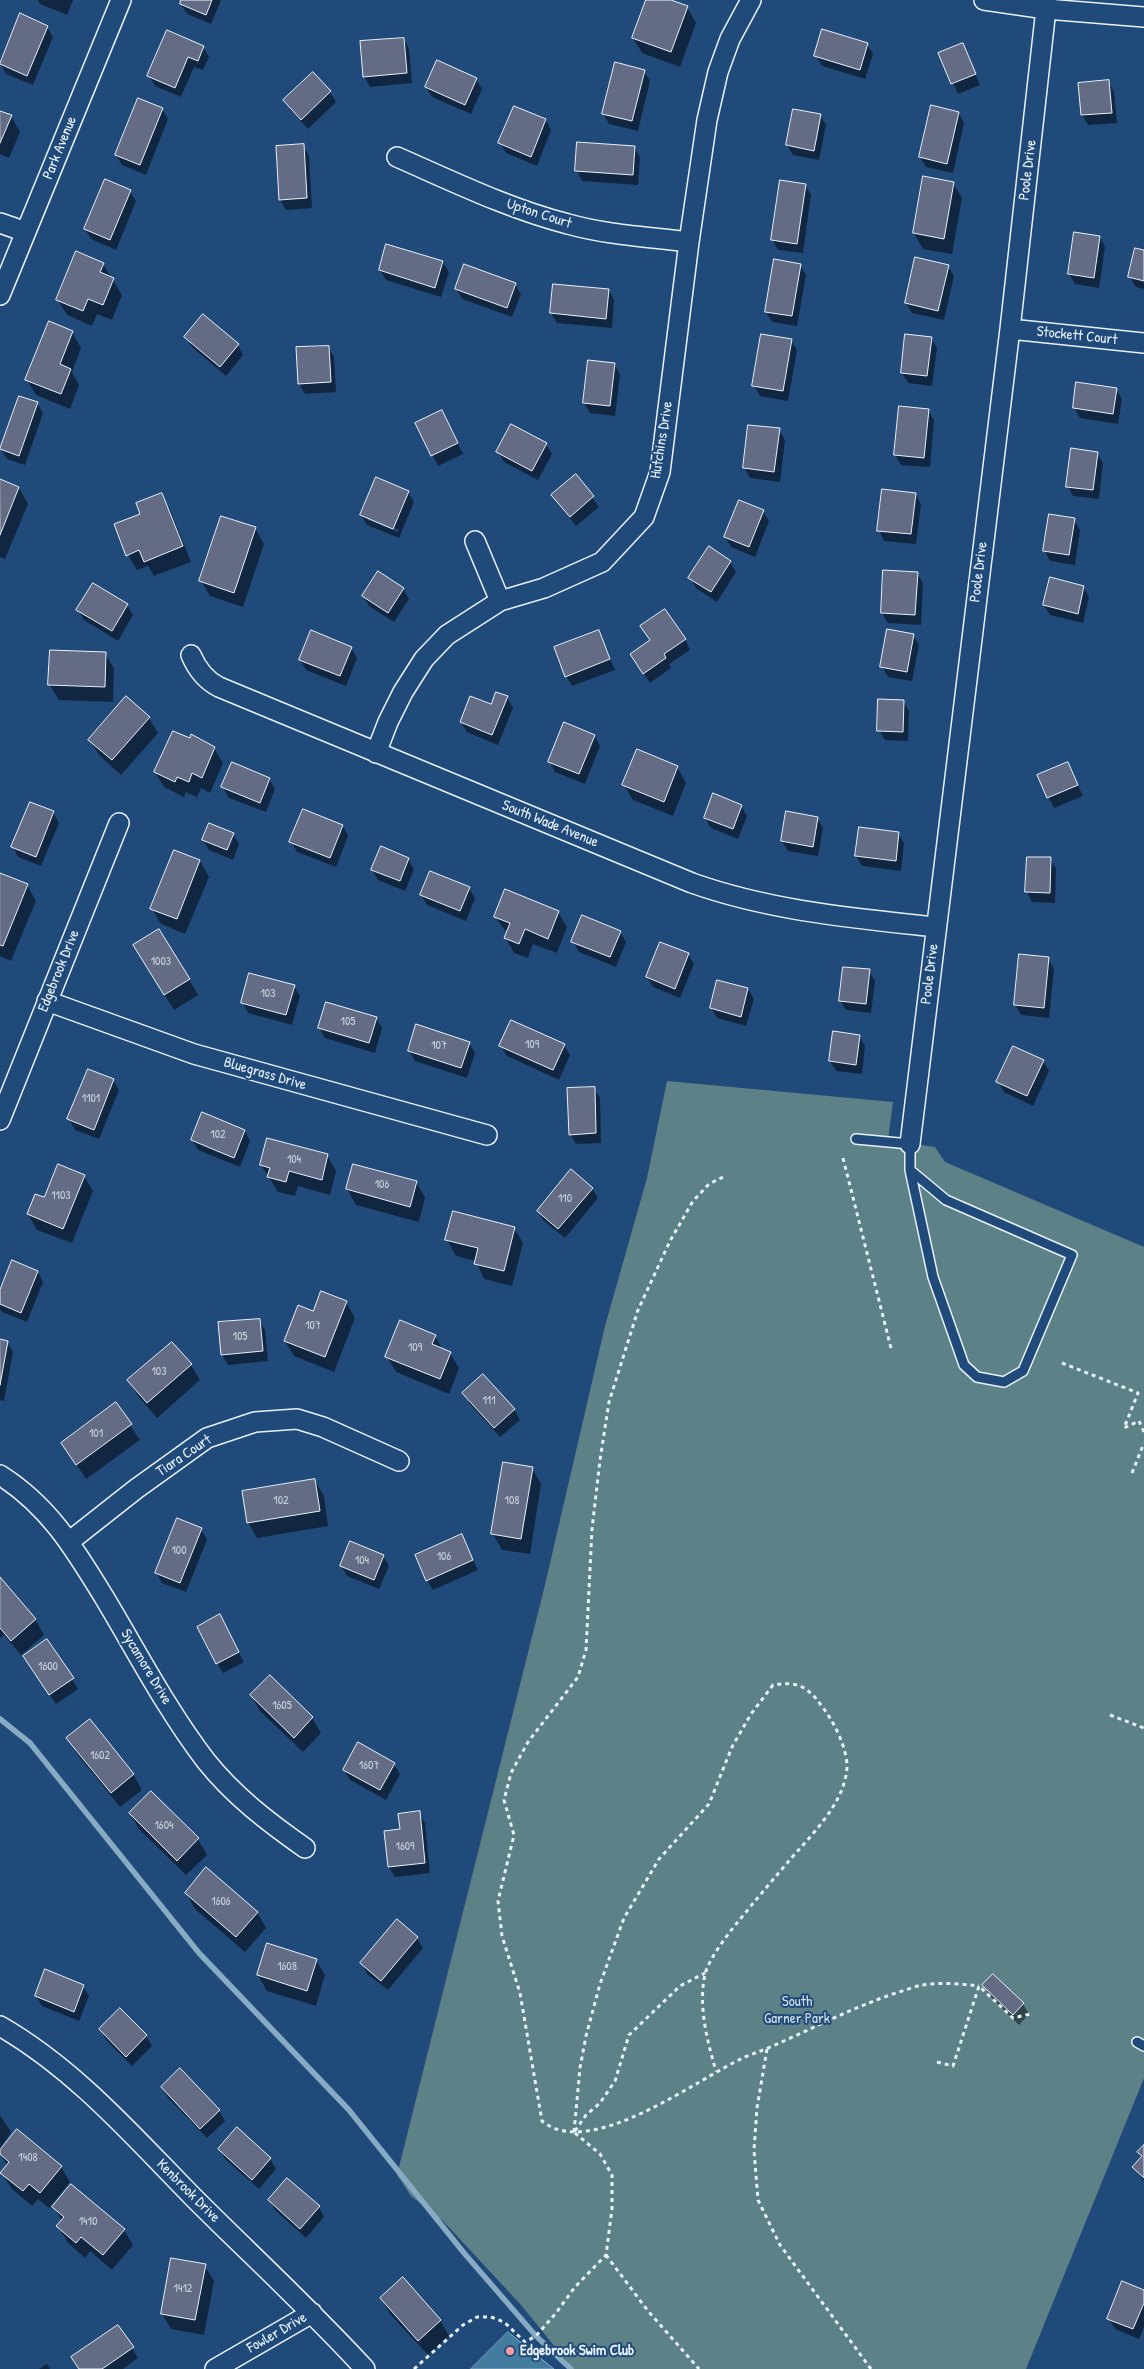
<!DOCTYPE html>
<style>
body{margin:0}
canvas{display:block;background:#1f4a7a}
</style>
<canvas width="1144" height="2369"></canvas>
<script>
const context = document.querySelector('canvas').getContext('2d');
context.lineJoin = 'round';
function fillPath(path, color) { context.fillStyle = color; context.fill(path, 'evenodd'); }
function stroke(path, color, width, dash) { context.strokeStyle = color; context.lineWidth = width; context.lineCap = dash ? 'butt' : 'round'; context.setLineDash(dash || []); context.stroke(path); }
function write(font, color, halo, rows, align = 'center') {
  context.font = font + ' "Patrick Hand",sans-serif'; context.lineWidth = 4; context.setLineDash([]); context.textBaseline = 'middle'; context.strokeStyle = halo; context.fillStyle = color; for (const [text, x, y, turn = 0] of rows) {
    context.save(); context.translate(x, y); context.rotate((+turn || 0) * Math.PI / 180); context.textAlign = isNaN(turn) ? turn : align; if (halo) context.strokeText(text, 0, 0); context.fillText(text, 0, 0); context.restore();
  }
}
const green = new Path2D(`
 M667,1081L893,1102L888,1140L935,1147L945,1162L1144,1247V2078L1026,2369H573L521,2305L444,2222L411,2196L397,2175L544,1589L605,1326L647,1178Z`);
const water = new Path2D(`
 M508,2332L554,2369H471Z`);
const shadow = new Path2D(`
 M38,0H73L67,15L40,4Z
 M183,0H221L211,24L187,14L181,4Z
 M647,0H667L687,7L696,23L680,67L642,53L633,38Z
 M21,15L47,27L53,37L33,85L6,74L0,63Z
 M404,39L409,49L412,83L370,87L364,76Z
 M867,44L873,54L865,79L822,66L816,56Z
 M962,44L980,85L958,94L940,54Z
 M203,47L209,57L203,70L194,67L181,97L155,86L149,76Z
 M644,71L650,81L638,131L609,124L603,113Z
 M313,74L330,92L336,102L308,129L291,110L285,100Z
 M476,79L482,89L471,114L432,97L426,87Z
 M1109,82L1114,92L1117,123L1088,125L1082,115Z
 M162,109L168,119L146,175L122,165L116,155Z
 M0,112L11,116L20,132L9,158L0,154Z
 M959,113L964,123L953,173L926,167L920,157Z
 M820,115L826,125L819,160L793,155L787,145Z
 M546,120L551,130L537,166L506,153L500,143Z
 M578,144L634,147L640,157L638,185L582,181L577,171Z
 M303,146L309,156L312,208L286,210L280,200Z
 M953,183L962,198L952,254L923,249L914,233Z
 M805,185L811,195L803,253L778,250L772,239Z
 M130,191L136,201L116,250L91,239L85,229Z
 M1100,237L1105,247L1099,288L1075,284L1069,274Z
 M387,245L443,262L449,272L441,297L386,280L380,270Z
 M1144,251V289L1136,287L1130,277Z
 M103,264L122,295L112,320L97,314L92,326L67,315L58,300Z
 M800,265L806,275L797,326L772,322L766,312Z
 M948,266L954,276L944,320L912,313L906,303Z
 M515,284L521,294L512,317L462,299L456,289Z
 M554,285L609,290L614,300L612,328L557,323L551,313Z
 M72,332L81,348L72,372L79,385L70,409L36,395L27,380Z
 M906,335L931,338L937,348L932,386L908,383L902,373Z
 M186,337L238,345L243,355L226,376L192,347Z
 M791,340L797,350L788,401L760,396L754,386Z
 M328,347L334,357L336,392L305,394L299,384Z
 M615,364L620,375L615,416L590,413L584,403Z
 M1116,389L1122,399L1118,424L1080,418L1074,408Z
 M37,403L43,413L25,465L7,459L1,449Z
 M928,410L934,420L930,467L901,465L895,455Z
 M442,411L463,454L438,466L417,424Z
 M749,426L779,430L785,440L780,482L750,478L744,468Z
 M546,444L552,454L538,480L504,462L498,452Z
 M1097,453L1103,463L1099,499L1073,496L1068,486Z
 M576,476L599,507L576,526L553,495Z
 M0,481L19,488L28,504L5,559L0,557Z
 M408,492L414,502L399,538L367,525L361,515ZM368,517L399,530L398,532L368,520Z
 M161,494L170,510L191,562L154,576L148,566L137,570L128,555L141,515Z
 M915,494L921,504L916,544L884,541L879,530Z
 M763,511L769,521L755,557L731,547L725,537Z
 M1074,520L1080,530L1075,565L1050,561L1045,551Z
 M255,528L264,544L243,607L210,596L201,581Z
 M730,562L736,572L717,602L696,588L690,578Z
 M917,573L923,583L921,625L888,623L882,613Z
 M1084,587L1089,597L1083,623L1050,615L1044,605Z
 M403,589L409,599L394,622L369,606L363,596Z
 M127,605L133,615L118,641L84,620L78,610Z
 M598,631L615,670L572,686L566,676Z
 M913,635L919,645L912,681L888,677L882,667Z
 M685,639L690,650L669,664L671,668L650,683L637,664L651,641Z
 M351,648L357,658L346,686L306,670L300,659Z
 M105,653L114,669L113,702L59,700L50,685Z
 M507,697L513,708L498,745L467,732L461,722Z
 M903,701L909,711L908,741L885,740L879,730Z
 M149,718L158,733L121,775L99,755L90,740Z
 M595,736L600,746L585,784L555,772L550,762Z
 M214,748L223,763L210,793L201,788L197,797L186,792L184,797L164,787L155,772Z
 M1067,763L1083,796L1054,808L1038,776Z
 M677,767L686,783L673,816L633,800L624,785Z
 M269,779L275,789L266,812L229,798L223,787Z
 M741,806L747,816L738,839L711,828L705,818Z
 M53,812L59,823L41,866L18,857L13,847Z
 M817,818L823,828L818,856L788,851L782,841Z
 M343,826L348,836L336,867L297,852L291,841Z
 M860,828L898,833L904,843L901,871L862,866L856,856Z
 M233,834L239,844L233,860L209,850L203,840Z
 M175,851L200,861L209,877L185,934L161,924L152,909Z
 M408,859L414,869L405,891L378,880L372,870Z
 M1050,859L1056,869L1055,903L1032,902L1027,892Z
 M0,875L27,885L36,901L11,961L0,956Z
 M469,888L475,898L466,921L427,905L421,895Z
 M558,912L567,927L557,953L533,944L528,958L514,953L505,937L507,933L495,917Z
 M620,932L626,942L616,967L579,952L573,942Z
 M688,954L694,964L680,998L653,987L647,977Z
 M1048,958L1054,969L1049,1018L1021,1015L1015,1005Z
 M143,961L189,979L198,995L174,1010Z
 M869,971L875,981L871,1013L846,1010L840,1000Z
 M294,986L300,996L292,1025L248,1013L243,1003Z
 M748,989L754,999L746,1026L717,1018L711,1008Z
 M376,1018L382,1028L375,1053L325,1038L319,1028Z
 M859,1036L865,1046L862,1074L836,1071L830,1061Z
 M469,1043L475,1053L467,1078L415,1061L409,1050Z
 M564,1045L570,1055L559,1080L507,1056L501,1046Z
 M1043,1061L1049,1071L1033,1106L1004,1092L998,1082Z
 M113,1080L119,1090L99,1139L75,1130L69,1119Z
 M594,1088L600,1098L601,1143L576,1144L570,1134Z
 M245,1131L250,1141L240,1167L198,1150L192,1140Z
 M327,1155L336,1171L330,1195L298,1186L295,1196L278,1192L261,1165Z
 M84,1176L93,1191L72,1243L37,1230L28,1214L45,1199Z
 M416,1182L425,1197L419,1222L356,1205L347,1189Z
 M592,1188L598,1198L565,1238L544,1221L538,1211Z
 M514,1228L523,1243L512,1286L484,1279L476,1261L456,1256L447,1240Z
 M38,1272L43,1282L27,1322L2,1312L0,1309V1293Z
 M346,1302L355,1318L334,1372L294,1356L285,1341L314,1312Z
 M259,1320L265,1330L268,1361L228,1365L222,1355Z
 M435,1336L443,1350L450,1353L459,1368L449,1394L396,1372L387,1357Z
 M0,1340L7,1342L13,1352L4,1401L0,1400Z
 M191,1365L200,1380L157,1418L138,1396L129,1380Z
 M464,1393L514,1409L520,1420L500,1437L470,1404Z
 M115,1404L140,1440L86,1479L62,1443Z
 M532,1468L541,1484L530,1554L502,1550L493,1534Z
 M315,1481L324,1496L328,1526L257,1538L248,1522Z
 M177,1520L201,1529L207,1540L186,1592L162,1583L156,1572Z
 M461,1536L478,1570L433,1590L427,1580Z
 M383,1556L389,1566L379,1589L347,1576L341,1566Z
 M0,1579L35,1619L44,1635L21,1655L4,1635L0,1638Z
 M225,1626L244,1662L223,1673L217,1663Z
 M30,1666L72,1679L78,1689L56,1704Z
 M251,1695L312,1718L321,1733L303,1752L260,1711Z
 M68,1738L133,1774L142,1790L120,1807L77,1754Z
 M394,1764L400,1774L386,1800L350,1780L344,1770Z
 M130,1813L198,1839L207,1855L186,1875L139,1829Z
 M419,1813L425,1823L430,1873L395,1877L389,1867L401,1830Z
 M186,1893L257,1912L266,1928L245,1952L195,1909Z
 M417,1938L423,1948L388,1990L367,1974L362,1963Z
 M316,1960L325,1975L316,2006L267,1991L258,1975Z
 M984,1985L1023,2004L1029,2014L1019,2025L990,1996Z
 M83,1986L89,1996L79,2021L42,2006L36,1996Z
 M120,2010L146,2036L152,2046L132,2066L106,2040L101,2030Z
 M162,2088L219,2111L225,2121L207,2138L168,2098Z
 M0,2115L11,2132L0,2149Z
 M1144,2147V2181L1134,2167L1142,2158L1139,2152Z
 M219,2149L270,2159L276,2169L259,2189L225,2159Z
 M0,2152L61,2167L70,2182L49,2208L38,2199L32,2206L11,2188L2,2173L7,2166Z
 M269,2200L319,2207L324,2217L306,2238L275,2210Z
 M54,2207L124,2230L133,2245L112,2270L90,2251L85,2258L67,2242L58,2226L62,2221Z
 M205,2266L214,2281L204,2335L171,2329L162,2314Z
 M1144,2291V2327L1139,2339L1115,2329L1109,2319Z
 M381,2298L440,2320L449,2336L428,2355L390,2314Z
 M132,2348L138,2358L123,2369H79Z
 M47,2364L50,2369H39Z`);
const stream = new Path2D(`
 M0,1719L30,1743L199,1953L349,2110L464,2253L536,2336L571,2369`);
const building = new Path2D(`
 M181,0H212L206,15L180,4Z
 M646,0H671L688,6L671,52L632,38Z
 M20,13L48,26L27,76L0,64Z
 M822,29L868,43L860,70L814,56Z
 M167,30L204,46L198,61L188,57L175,88L147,76Z
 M404,38L407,73L363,77L360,41Z
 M963,43L976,74L951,84L938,53Z
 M437,60L477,78L465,105L425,87Z
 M615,62L645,70L632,121L602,114Z
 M313,72L331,91L301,120L283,100Z
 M1109,80L1112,113L1081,115L1078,83Z
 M138,98L163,108L140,165L115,155Z
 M931,105L959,112L947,164L919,157Z
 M514,106L546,119L531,157L498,143Z
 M793,109L821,114L814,151L786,145Z
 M0,111L12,115L0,143Z
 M577,142L635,146L633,175L575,171Z
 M304,144L307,198L279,200L276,146Z
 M923,176L954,182L944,239L913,233Z
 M105,179L131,190L110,240L84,229Z
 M780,180L806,184L797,244L771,240Z
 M1074,232L1100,236L1094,278L1068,274Z
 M386,244L443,261L435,288L379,270Z
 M1135,248L1144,250V281L1128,277Z
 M76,251L104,263L100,272L114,278L103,305L88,299L83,311L56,300Z
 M915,257L949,265L938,311L905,303Z
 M774,259L801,264L792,316L765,312Z
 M464,264L516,283L507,308L455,289Z
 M553,284L609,289L606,319L550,313Z
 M203,314L239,344L220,367L184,337Z
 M49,321L73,331L60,364L71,369L61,394L25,380Z
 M761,334L792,339L783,391L752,386Z
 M905,334L932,337L927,376L901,373Z
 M329,346L331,382L298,384L296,347Z
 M588,360L615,363L610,406L583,403Z
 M1076,382L1117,388L1113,414L1073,408Z
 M19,396L38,402L19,456L0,449Z
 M899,406L929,409L924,458L894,455Z
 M442,410L458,443L431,456L415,423Z
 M511,424L547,443L532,471L496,452Z
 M748,425L780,428L774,472L743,468Z
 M1071,448L1098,452L1093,490L1066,487Z
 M576,474L594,496L570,517L551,495Z
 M376,477L409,491L393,529L360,515Z
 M0,479L19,487L0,535Z
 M882,489L916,493L911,534L877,531Z
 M162,493L183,546L144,562L139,550L126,556L114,524L140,514L136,503Z
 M739,500L764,510L749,547L724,537Z
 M1049,514L1075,518L1069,555L1043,551Z
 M221,516L256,527L234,593L199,581Z
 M709,546L731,561L711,592L688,578Z
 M883,570L918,572L915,615L881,613Z
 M378,571L404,588L388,613L362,596Z
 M1050,577L1084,586L1078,614L1043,605Z
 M93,583L128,604L112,631L76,610Z
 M665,609L686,639L664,654L666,658L643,674L630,654L650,640L640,626Z
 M887,629L914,634L907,672L880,667Z
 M311,630L352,647L340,676L299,660Z
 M599,630L610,659L565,677L554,647Z
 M50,650L106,652L105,687L48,685Z
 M496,692L508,696L492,735L460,722L470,696L491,704Z
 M126,696L150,717L112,760L88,740Z
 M878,699L904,700L903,732L877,731Z
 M564,722L595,735L579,774L548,762Z
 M173,731L190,738L191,734L215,747L202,778L192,773L189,782L177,777L175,782L154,772Z
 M637,749L678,766L664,802L622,785Z
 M232,762L270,778L260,803L221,787Z
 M1068,762L1078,785L1047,798L1037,775Z
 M713,793L742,805L733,829L704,818Z
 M30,802L54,811L36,857L11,847Z
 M303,809L343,825L330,858L289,842Z
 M786,811L818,817L813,847L781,841Z
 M209,823L234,833L227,850L202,840Z
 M859,827L899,832L896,861L855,856Z
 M381,846L409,858L400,881L371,870Z
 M174,850L200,860L177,919L150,909Z
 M1027,857H1051L1050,893L1025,892Z
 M430,871L470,887L460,911L420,895Z
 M0,873L28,884L3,946L0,945Z
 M505,889L559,911L548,939L525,929L519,944L504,938L510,923L494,917Z
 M582,915L621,931L610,957L571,942Z
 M159,929L190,979L164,995L133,945Z
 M660,942L689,953L675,989L646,977Z
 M1019,954L1049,957L1044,1008L1014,1005Z
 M843,967L870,969L866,1004L839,1001Z
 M249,973L295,985L286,1015L241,1003Z
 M717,980L748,988L741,1017L710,1008Z
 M326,1002L377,1017L369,1043L318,1028Z
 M511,1020L565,1044L553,1070L499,1046Z
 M416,1024L470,1042L461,1068L408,1051Z
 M833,1031L860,1035L856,1065L829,1061Z
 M1013,1046L1044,1060L1027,1096L996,1082Z
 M88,1069L114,1079L94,1130L67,1119Z
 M595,1087L596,1133L569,1135L567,1088Z
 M202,1112L245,1130L234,1158L191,1140Z
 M267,1138L328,1154L322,1180L289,1171L286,1182L267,1177L270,1168L260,1165Z
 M58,1164L85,1175L63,1229L27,1214L35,1194L44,1197Z
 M353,1164L417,1181L410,1207L346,1189Z
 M571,1169L593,1188L558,1229L537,1211Z
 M453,1211L515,1227L504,1271L474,1264L478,1248L445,1240Z
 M12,1260L38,1271L21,1313L0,1304V1290Z
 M321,1291L347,1301L325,1357L284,1341L298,1305L313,1311Z
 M260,1319L263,1351L221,1355L218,1322Z
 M400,1320L436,1335L432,1344L451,1352L440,1379L385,1357Z
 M0,1339L8,1341L0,1385Z
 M172,1342L192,1364L147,1403L127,1380Z
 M483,1374L515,1409L494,1428L462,1393Z
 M116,1402L132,1424L76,1465L61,1443Z
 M503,1462L533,1467L521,1539L491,1534Z
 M315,1479L320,1511L247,1523L242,1491Z
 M177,1518L202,1528L180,1583L155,1573Z
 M462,1534L473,1560L426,1581L415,1555Z
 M350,1541L384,1555L374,1580L340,1566Z
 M0,1577L36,1619L11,1641L0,1628Z
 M220,1614L239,1652L216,1664L197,1627Z
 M47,1639L74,1678L49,1695L23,1656Z
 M270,1675L313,1717L294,1738L250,1695Z
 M90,1719L134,1774L111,1793L66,1738Z
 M358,1742L395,1763L380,1790L343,1770Z
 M151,1791L199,1838L177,1861L129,1813Z
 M420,1811L425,1863L388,1867L384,1831L400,1829L398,1814Z
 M206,1867L258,1912L236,1937L185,1893Z
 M397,1919L418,1937L381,1981L360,1963Z
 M267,1943L317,1959L307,1991L257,1975Z
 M45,1969L84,1985L74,2012L35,1996Z
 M993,1974L1024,2003L1013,2015L982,1985Z
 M120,2008L147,2035L126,2057L99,2029Z
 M180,2068L220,2110L200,2129L161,2087Z
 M237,2127L271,2158L252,2180L218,2149Z
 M17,2129L62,2166L40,2193L29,2184L23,2191L0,2173L9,2162L0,2154V2150Z
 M1144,2145V2178L1132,2167L1142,2156L1137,2152Z
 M287,2178L320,2206L300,2229L268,2200Z
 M71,2184L125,2229L103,2255L81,2237L76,2243L56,2226L64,2217L52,2207Z
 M171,2258L206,2264L195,2320L161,2314Z
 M403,2277L441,2320L418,2341L380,2298Z
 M1122,2281L1144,2290V2303L1133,2329L1107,2319Z
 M118,2325L134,2347L102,2369H79L71,2357Z`);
const path = new Path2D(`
 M843,1158L892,1352
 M723,1177L709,1184L693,1201L670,1241L638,1310L609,1402L600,1460L592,1529L586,1650L578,1677L528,1742L511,1773L504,1800L514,1835L498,1901L502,1936L520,1993L542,2121C590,2161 697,2079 743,2058C751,2054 759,2052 768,2048C810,2030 849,2009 893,1994C903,1991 913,1987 922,1985C941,1982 961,1984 979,1986
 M1062,1363L1138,1393L1124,1428L1139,1421L1144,1432
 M1132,1473L1144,1443
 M1110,1715L1144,1728
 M767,2049L757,2108L754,2150L758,2200L780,2245L871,2369
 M937,2062L953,2066L979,1986L1013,2018L1030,2014
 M575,2131L586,2115L600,2103L615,2081L629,2035L680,1986L705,1973
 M574,2132L580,2068L586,2036L600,1984L624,1918L659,1859L709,1804L732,1747L751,1714L773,1685C797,1681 807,1686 821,1705C833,1720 847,1747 847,1767C845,1804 810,1836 788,1862C771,1882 754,1902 737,1923C727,1935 709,1959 705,1974C698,2006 707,2040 716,2071
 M606,2255L648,2311L699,2369
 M414,2369L463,2325L477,2317H491L504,2322L525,2342L536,2336L556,2313L575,2287L606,2255L612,2209V2175L600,2154L575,2133`);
const service = new Path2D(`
 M856,1139L910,1144V1170L933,1277L964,1365L977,1377L1004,1382L1023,1371L1072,1255L946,1200L910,1170
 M1137,2042L1144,2046`);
const minor = new Path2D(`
 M984,0L1046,9L1144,17
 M397,157C452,181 509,209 568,224C607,235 649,237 689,242
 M0,223L26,232
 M0,295L121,0
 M1010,329L1144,343
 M475,541L500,601
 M191,655C197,669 205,680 219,687L692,883C771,911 853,918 936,927
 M376,753L388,722L403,692L424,659L447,635L500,601L544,588L602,562L644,517L660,472L689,242L707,120L718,72L730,39L751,0
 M47,1001L194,1054L487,1135
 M0,1120L119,823
 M910,1144L1010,329L1047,0
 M0,1475C49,1506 74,1548 104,1597C137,1652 167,1710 206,1761C234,1796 268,1822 305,1848
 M70,1541L136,1489L207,1438L255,1422L297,1419L323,1427L399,1461
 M0,2026C75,2069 133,2136 193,2197C250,2254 310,2309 365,2369
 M215,2369L312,2313`);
const markers = [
 [510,2351,5,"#ff9aa2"]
];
const numberNames = [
 ["1003",161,962],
 ["103",268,994],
 ["105",348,1022],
 ["109",532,1045],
 ["107",439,1046],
 ["1101",91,1099],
 ["102",218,1135],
 ["104",294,1160],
 ["106",382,1185],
 ["1103",61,1196],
 ["110",565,1199],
 ["107",313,1326],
 ["105",240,1337],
 ["109",415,1348],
 ["103",159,1372],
 ["111",489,1401],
 ["101",96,1434],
 ["102",281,1501],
 ["108",512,1501],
 ["100",179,1551],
 ["106",444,1557],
 ["104",362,1561],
 ["1600",48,1667],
 ["1605",282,1706],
 ["1602",100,1756],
 ["1607",369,1766],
 ["1604",164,1826],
 ["1609",405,1847],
 ["1606",221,1902],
 ["1608",287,1967],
 ["1408",28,2158],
 ["1410",88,2222],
 ["1412",183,2289]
];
const streetNames = [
 ["Park Avenue",60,148,-68],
 ["Poole Drive",1028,170,-83],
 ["Upton Court",539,214,18],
 ["Stockett Court",1077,336,6],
 ["Hutchins Drive",662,440,-81],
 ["Poole Drive",979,572,-83],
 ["South Wade Avenue",550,824,22],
 ["Edgebrook Drive",59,971,-68],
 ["Poole Drive",930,974,-83],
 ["Bluegrass Drive",265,1074,16],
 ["Tiara Court",184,1456,-34],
 ["Sycamore Drive",146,1667,59],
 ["Kenbrook Drive",188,2191,45],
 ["Fowler Drive",277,2333,-30]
];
const parkNames = [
 ["South",797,2002],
 ["Garner Park",797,2019]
];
const poiNames = [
 ["Edgebrook Swim Club",520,2351]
];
fillPath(green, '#5c8187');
fillPath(water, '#447ca0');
stroke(water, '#86abc3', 1);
fillPath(shadow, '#0007');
stroke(stream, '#86abc3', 5.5);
fillPath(building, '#636c84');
stroke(building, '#e8f1f8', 1);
stroke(service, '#e8f1f8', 12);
stroke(minor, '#e8f1f8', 22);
stroke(path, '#e8f1f8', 3, [4, 4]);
stroke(service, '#1f4a7a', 9);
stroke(minor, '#1f4a7a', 19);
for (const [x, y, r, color] of markers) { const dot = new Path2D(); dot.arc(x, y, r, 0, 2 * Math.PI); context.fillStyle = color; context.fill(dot); stroke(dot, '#1f4a7a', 2); }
write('12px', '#c7d0db', null, numberNames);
write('15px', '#e8f1f8', '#1f4a7a', streetNames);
write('15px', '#d3e0e7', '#1f4a7a', parkNames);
write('bold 15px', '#e8f1f8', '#1f4a7a', poiNames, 'left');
</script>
